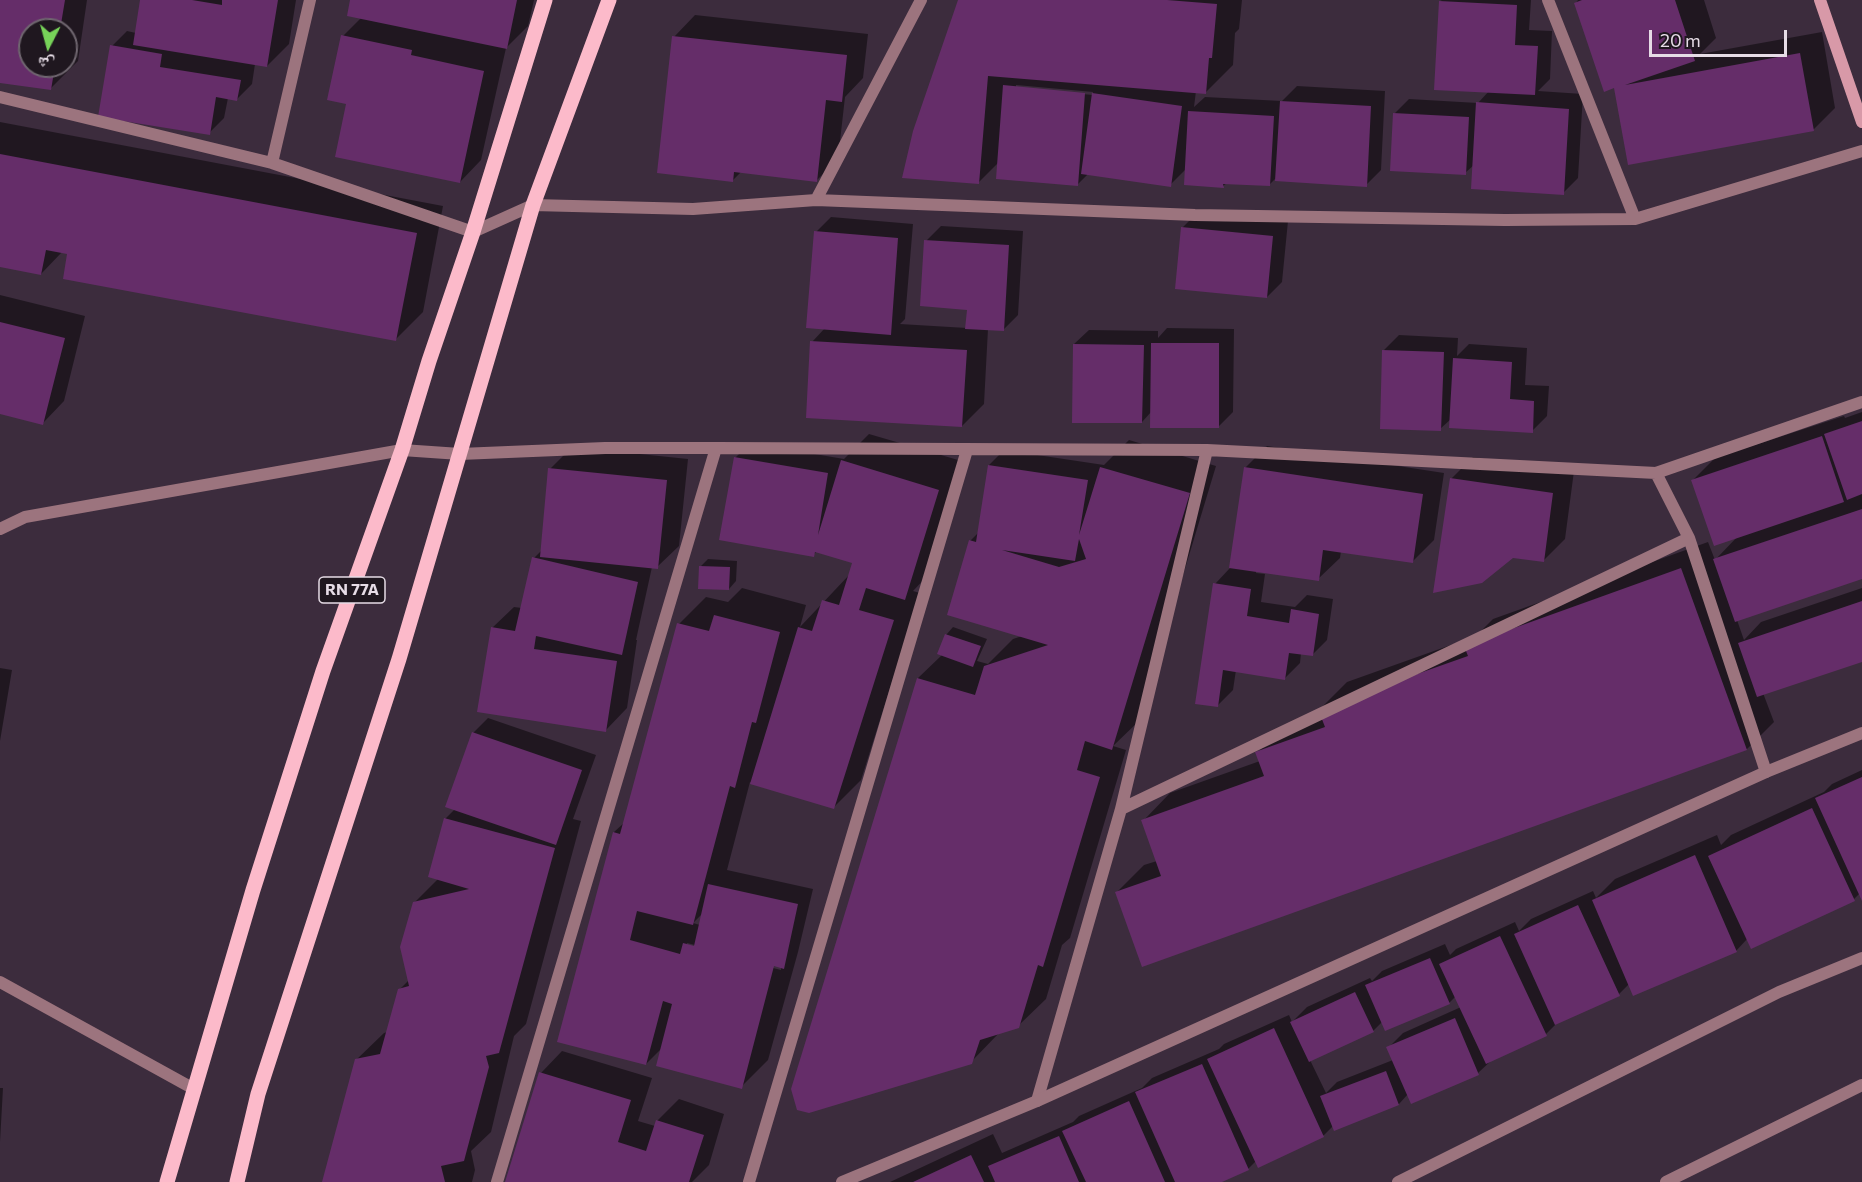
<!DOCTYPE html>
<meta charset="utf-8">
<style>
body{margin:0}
#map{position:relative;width:1862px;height:1182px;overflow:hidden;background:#3c2c3d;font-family:Commissioner,"Noto Naskh Arabic",sans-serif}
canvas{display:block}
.north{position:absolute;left:18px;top:18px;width:60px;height:60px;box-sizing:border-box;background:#1f171f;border:2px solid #6f666f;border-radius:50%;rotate:186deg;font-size:16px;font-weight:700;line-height:24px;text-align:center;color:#e6dce6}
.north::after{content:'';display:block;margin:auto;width:21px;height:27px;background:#77d259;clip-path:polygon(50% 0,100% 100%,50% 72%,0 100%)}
.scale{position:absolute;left:1649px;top:30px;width:138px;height:27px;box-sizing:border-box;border:3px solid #e6dce6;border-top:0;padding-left:8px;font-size:18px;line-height:21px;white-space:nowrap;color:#e6dce6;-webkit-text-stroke:4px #1f171f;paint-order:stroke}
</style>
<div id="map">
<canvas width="1862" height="1182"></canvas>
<div class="north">ش</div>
<div class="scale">20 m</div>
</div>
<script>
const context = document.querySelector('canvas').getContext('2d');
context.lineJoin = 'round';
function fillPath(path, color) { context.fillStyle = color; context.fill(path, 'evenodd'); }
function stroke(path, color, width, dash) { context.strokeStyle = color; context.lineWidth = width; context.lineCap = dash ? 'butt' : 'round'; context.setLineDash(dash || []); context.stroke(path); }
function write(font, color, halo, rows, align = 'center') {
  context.font = font + ' Commissioner,sans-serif'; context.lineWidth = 6; context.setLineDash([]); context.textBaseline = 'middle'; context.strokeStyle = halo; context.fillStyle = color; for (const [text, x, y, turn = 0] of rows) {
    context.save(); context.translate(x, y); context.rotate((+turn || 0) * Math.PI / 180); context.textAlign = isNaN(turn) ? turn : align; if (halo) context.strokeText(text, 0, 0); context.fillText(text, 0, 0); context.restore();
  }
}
const shadow = new Path2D(`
 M0,0H87L78,61L51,88L0,81ZM30,30H66V66H30Z
 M142,0H296L289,44L267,66L255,64L252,84L237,99L228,98L224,118L209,133L112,46L127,31L136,33Z
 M352,0H534L528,26L506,48L481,160L460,182L348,103L343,36L361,18Z
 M960,0H1242L1239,29L1235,33L1233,65L1206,92L1196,91L1194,107L1205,97L1282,101L1297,86L1385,91L1381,170L1366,185L1275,179L1269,185L1227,183L1223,186L1186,169L1170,185L1088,174L1077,185L999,162L979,182ZM1016,85L1093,92V95L1016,88Z
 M1442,0H1531L1529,30L1552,31L1550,79L1538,91L1583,94L1578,178L1563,193L1474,165L1465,173L1394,114L1409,99L1478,103L1489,91L1440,1Z
 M1578,0H1704L1716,38L1700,54L1822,32L1835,108L1814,129L1615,86L1576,3Z
 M695,15L868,34L863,78L845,97L838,159L817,180L741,172L732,181L674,37Z
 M0,122L443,206L423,312L396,339L69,252L63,251L41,274L0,266Z
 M1197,213L1288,221L1282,282L1267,297L1182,228Z
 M831,217L913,224L905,319L900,324L967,328L968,308L926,241L941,226L1023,231L1018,315L1003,330L988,329L984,404L962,426L812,342L825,328L816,232Z
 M0,295L85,316L64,401L43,423L0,412Z
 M1167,328L1234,329L1233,412L1218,427L1152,411L1142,422L1074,344L1089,330L1158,331V338Z
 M1399,335L1458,338L1457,356L1469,344L1527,348L1525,385L1549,386L1547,416L1532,431L1451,419L1440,429L1384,350Z
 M1862,412V578L1737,620L1744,640L1761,622L1862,588V660L1763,693L1774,722L1747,749L1117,892L1144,865L1157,861L1143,821L1170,793L1260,761L1257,753L1284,726L1320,709L1347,682L1476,636L1493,619L1708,542L1715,560L1739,535L1693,480L1715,458L1844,416L1845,418Z
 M869,434L965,462L932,571L913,591L920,593L861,780L834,807L750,782L727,870L813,889L798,952L768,1060L741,1087L662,1048L646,1064L559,1041L614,832L625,822L679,624L706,597L728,602L742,588L806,605L800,627L850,574L854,562L817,551L813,555L735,458L750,443L844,459ZM703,913L700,925L693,923ZM687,943L781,967V970L686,946Z
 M1129,440L1216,466L1139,721L1113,746L1126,750L1070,938L1062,945L1046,999L1018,1026L1000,1032L971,1062L918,678L942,655L946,635L953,627L987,639L977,661L988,664L1013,639L1022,636L970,541L979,532L989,465L1004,450L1104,465Z
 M1267,446L1444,473L1434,540L1412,562L1341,551L1340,558L1318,579L1256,570V573L1265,574L1261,602L1295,607L1307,595L1333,599L1327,640L1312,655L1301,653L1300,663L1285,678L1236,670L1233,690L1218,705L1215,584L1230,568L1245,468Z
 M572,447L688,459L679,546L657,567H652L636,640H637L627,708L606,730L492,628L514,607L522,608L534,558L543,549L550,469Z
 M1473,457L1574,471L1565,539L1543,561L1451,479Z
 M708,559L737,561L736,581L729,589L701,566Z
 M0,668L12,670L0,741Z
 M488,718L596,755L573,819L581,821L526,1024L514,1036L491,1132L471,1151L475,1170L472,1182H323L356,1060L384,1033L388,1032L400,989L409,980L414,903L438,879L445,819L455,809L473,733Z
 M1862,770V898L1860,893L1854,899L1748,938L1736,951L1629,984L1619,994L1558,1022L1546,1034L1493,1059L1478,1073L1412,1102L1408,1094L1399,1104L1333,1126L1324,1135L1259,1166L1256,1161L1248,1169L1218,1182H890L993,1134L1002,1153L1073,1122L1079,1116L1142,1088L1152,1078L1219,1049L1224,1044L1289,1015L1292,1022L1307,1007L1370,978L1372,981L1382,971L1445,944L1450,955L1456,949L1515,922L1519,931L1531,919L1593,891L1596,898L1615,879L1717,835L1721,845L1731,835L1824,792L1832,784ZM1456,996L1461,1007L1403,1033L1388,1048L1393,1060L1337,1082L1326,1093L1310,1060L1373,1031L1383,1021L1449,1003Z
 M562,1051L652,1078L638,1121L655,1126L657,1121L679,1099L724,1114L709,1165L692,1182H507L541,1073Z
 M0,1088H3L0,1142Z`);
const building = new Path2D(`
 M0,0H65L60,30H30V66H55L51,90L0,83Z
 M140,0H192L222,5V0H278L267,67L133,45Z
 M350,0H517L507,49L347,16Z
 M958,0H1167L1217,4L1212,58H1209L1206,94L988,76L979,184L902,178L913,131Z
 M1582,0H1675L1695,61L1625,85L1800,53L1814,131L1628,165L1614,88L1604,92L1574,3Z
 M1439,1L1517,5L1515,45L1538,46L1535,95L1434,90Z
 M341,35L412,50L411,55L484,71L460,183L335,157L346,104L327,100Z
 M672,36L847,55L842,102L826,100L817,182L734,172L733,182L657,173Z
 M110,45L162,54L160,67L241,80L237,101L216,97L210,135L98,117Z
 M1003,85L1085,93L1078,186L996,179Z
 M1092,93L1182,106L1171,187L1081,174Z
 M1280,101L1371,106L1367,187L1275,181Z
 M1476,102L1569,109L1564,195L1471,189Z
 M1188,111L1274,116L1270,186L1223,184L1224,188L1184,185Z
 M1393,113L1469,117L1466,175L1390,171Z
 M0,154L417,233L396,341L63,279L67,254L46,250L41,275L0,267Z
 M1181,227L1273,236L1267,298L1175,289Z
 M814,231L898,238L891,335L806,328Z
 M924,240L1009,245L1004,331L965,329L967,310L920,306Z
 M0,322L65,338L43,425L0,414Z
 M810,341L967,350L962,427L806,418Z
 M1151,343H1219V428H1150Z
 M1073,344L1144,345L1142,423H1072Z
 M1382,350L1444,352L1441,431L1380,429Z
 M1453,358L1512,362L1510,399L1534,401L1533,433L1449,428Z
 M1862,421V494L1847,500L1824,434Z
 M1822,436L1844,502L1714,546L1691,480Z
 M734,457L828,473L818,535L841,460L939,490L905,600L866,588L859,610L894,620L834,809L750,784L798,627L812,631L822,600L839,605L852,563L815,552L814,557L719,540Z
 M988,465L1088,480L1079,535L1100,467L1190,493L1112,750L1085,741L1077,770L1100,777L1043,967L1038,965L1019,1028L980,1040L972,1064L809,1113L797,1110L791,1089L917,678L975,695L984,666L1048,645L947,615L969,540L976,542ZM1079,539L1086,559L1059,567L1002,550L1075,561Z
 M1244,467L1423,494L1413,563L1323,550L1319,581L1229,568Z
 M548,468L667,480L658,569L540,557Z
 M1450,478L1553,493L1544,562L1513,558L1482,583L1433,593Z
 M1862,509V579L1735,622L1713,559Z
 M532,557L638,582L622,655L536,636L534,649L617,661L606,732L477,712L491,627L515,631Z
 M699,566L730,567L729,590L698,589Z
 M1681,568L1747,750L1142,967L1115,892L1161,876L1141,820L1264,776L1255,752L1325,727L1318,709L1468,656L1464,646Z
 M1213,583L1251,589L1247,616L1289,623L1291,609L1319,614L1313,656L1289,653L1285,680L1223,670L1218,707L1195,704Z
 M1862,601V662L1757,697L1738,643Z
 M714,615L780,632L756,723L752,722L735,788L730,786L693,925L637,911L630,940L680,954L683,943L694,946L708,884L798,904L784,969L774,966L742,1089L656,1066L672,1004L663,1001L646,1065L557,1042L613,832L620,834L677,623L709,631Z
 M945,634L981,646L973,667L937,654Z
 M472,732L582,770L556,845L445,807Z
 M1862,777V901L1815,798Z
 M1812,808L1855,901L1751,949L1708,856Z
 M444,818L555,848L499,1053L486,1056L489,1067L464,1161L441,1166L445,1182H322L355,1059L380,1054L398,989L409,986L400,947L413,902L469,889L428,877Z
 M1695,855L1737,952L1633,996L1592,900Z
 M1578,905L1620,996L1555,1025L1514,934Z
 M1500,936L1547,1036L1486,1064L1439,964Z
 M1430,958L1450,1004L1385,1031L1365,985Z
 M1355,992L1374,1032L1309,1062L1290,1022Z
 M1455,1018L1479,1075L1411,1104L1386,1047Z
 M1274,1028L1324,1137L1258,1168L1207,1059Z
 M1202,1064L1249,1170L1222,1182H1175L1135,1092Z
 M1386,1071L1399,1105L1334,1131L1320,1096Z
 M539,1072L631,1100L618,1142L646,1151L656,1120L704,1135L689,1182H505Z
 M1129,1101L1165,1182H1086L1062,1131Z
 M1059,1136L1079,1182H995L988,1166Z
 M971,1155L984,1182H913Z`);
const service = new Path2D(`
 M0,529L25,517L402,450
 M0,982L194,1089`);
const minor = new Path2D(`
 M1548,0L1635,219
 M0,97L272,163L473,232L533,205L693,209L816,200L1195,215L1505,220L1635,219L1862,151
 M272,163L310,0
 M816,200L921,0
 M402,450L460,454L605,448H716L1207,450L1656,473L1862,402
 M1656,473L1689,538L1766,772
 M1121,809L1689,538
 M1037,1101L1121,809L1207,450
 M497,1182L716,448
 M749,1182L967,450
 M1398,1182L1779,992L1862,958
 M1666,1182L1862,1085`);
const tertiary = new Path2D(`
 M842,1182L1037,1101L1766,772L1862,733`);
const secondary = new Path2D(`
 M1820,0L1862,122`);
const primary = new Path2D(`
 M167,1182L253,890L323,671L402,450L429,361L473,232L545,0
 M237,1182L258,1094L399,659L533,205L609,0`);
const shields = [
 [352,590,66]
];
const shieldNames = [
 ["RN 77A",352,590]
];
fillPath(shadow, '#0007');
fillPath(building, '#652d69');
stroke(service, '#9c747e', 12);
stroke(minor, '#9c747e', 12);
stroke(tertiary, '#9c747e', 12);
stroke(secondary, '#d899a8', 12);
stroke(primary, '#fcbaca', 15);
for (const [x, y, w] of shields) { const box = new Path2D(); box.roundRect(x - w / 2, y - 13, w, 26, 4.5); context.fillStyle = '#1f171f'; context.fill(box); stroke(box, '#e6dce6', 1.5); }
write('bold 16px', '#e6dce6', null, shieldNames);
</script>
